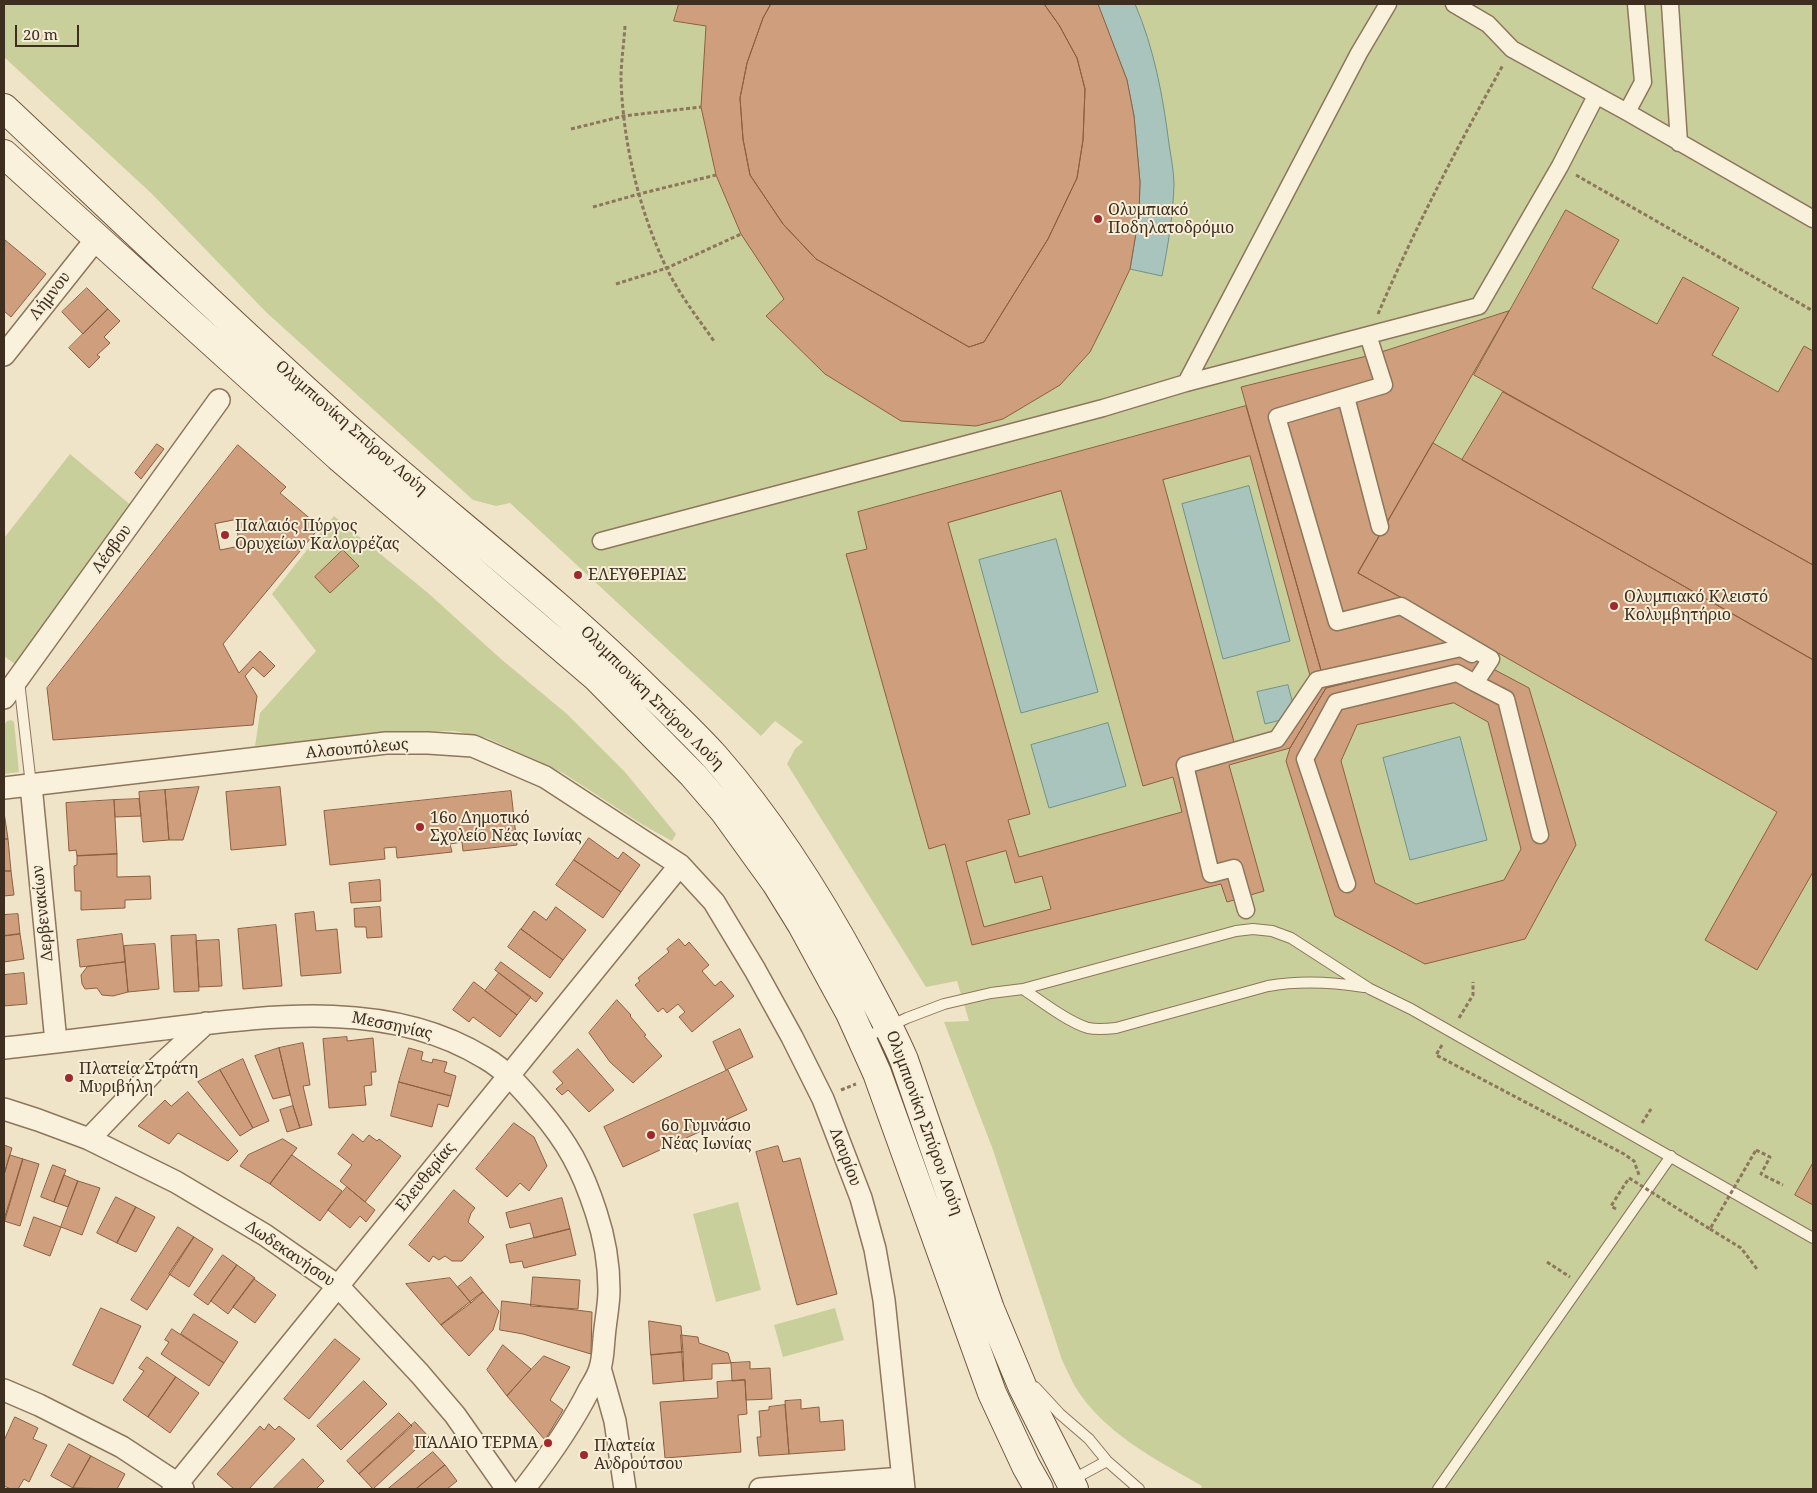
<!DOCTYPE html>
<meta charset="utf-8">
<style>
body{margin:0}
#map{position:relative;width:1817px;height:1493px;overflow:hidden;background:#f0e4c8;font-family:"Noto Serif",serif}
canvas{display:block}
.frame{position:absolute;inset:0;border:5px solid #3d2e20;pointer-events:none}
.scale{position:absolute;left:15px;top:25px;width:64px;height:22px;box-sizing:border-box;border:2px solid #3d2e20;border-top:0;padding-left:6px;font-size:15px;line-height:18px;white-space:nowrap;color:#3d2e20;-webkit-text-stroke:4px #f7eed8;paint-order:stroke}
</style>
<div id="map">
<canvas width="1817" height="1493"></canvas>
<div class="frame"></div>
<div class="scale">20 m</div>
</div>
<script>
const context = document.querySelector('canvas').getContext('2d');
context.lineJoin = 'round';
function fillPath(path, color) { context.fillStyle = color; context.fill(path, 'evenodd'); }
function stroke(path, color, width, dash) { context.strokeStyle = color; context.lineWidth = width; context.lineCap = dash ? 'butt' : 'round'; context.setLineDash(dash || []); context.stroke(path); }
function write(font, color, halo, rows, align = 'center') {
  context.font = font + ' "Noto Serif",serif'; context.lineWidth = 4; context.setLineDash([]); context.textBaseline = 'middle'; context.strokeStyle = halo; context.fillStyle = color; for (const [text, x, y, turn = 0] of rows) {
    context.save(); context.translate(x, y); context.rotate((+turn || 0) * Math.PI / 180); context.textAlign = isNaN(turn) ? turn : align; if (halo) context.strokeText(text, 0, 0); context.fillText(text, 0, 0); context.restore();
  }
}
const green = new Path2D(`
 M4,4H1813V1489H1201L1202,1486C1156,1460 1102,1432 1074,1385C1070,1377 1066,1368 1062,1360L993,1150L944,1022L969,1021L957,981L926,987L787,764L795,749L803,742L775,721L761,736L510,503L496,506L473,500L266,312L151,193L4,57Z
 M70,454L133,507L16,665L4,656V538Z
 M334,516L428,593L501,659L567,714L625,772L676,834L672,841L643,825L563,773L487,738L454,731L407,732L255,746L260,713L316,651L272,594Z
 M11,720L14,722L19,772L4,774V725L7,721Z
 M738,1202L761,1290L716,1302L693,1214Z
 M835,1308L844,1340L783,1357L774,1325Z`);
const water = new Path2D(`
 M1098,4H1135C1154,48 1163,96 1169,144C1171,157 1174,172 1174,185C1173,216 1168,246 1162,276L1130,269L1139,215L1140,182L1134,116L1127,80Z
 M1249,486L1290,641L1223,659L1182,504Z
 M1056,539L1098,692L1021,713L979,560Z
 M1288,685L1296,716L1265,724L1257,692Z
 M1108,723L1126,786L1049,808L1031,745Z
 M1460,737L1487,840L1410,860L1383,758Z`);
const building = new Path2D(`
 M679,4H771L763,18L747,63L740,98L743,139L750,175L783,224L816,259L969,347L984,342L1048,239L1077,178L1083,140L1085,89L1077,58L1059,25L1044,4H1098L1127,80L1134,116L1140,182L1139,215L1130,269L1109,314L1090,352L1060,385L1003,419L976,426L901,421L825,374L766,316L784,299L741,234L716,175L701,107L706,26L674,21Z
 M771,4H1044L1059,25L1077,58L1085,89L1083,140L1077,178L1048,239L984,342L969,347L816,259L783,224L750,175L743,139L740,98L747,63L763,18Z
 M1566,210L1619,240L1592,288L1657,324L1683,277L1739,308L1712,355L1778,392L1804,346L1813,351V565L1474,375Z
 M5,240L46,274L11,317L4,311Z
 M87,288L108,309L83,334L62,312Z
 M108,309L120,321L104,337L110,343L97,355L100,357L89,368L69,348Z
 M1509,311L1358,573L1474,639L1465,654L1326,688L1241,387L1375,354Z
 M1503,392L1813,565V656L1812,659L1462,460Z
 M1246,406L1326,688L1290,748L1229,765L1264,891L1227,902L1221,884L972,945L945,844L929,849L846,554L867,549L858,512ZM1250,456L1315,694L1282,732L1234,742L1163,480ZM1061,491L1143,786L1173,777L1182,812L1019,857L1008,820L1030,814L948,523ZM1006,851L1015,883L1042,876L1051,909L984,927L966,862Z
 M1433,443L1813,660V872L1757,970L1705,940L1777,812L1358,573Z
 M157,444L164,449L141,479L135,473Z
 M238,445L286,487L280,493L320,527L223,644L239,673L260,651L275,666L264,677L253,667L245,676L257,696L253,725L53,740L47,688Z
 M235,520L240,546L220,550L215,524Z
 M343,550L359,566L330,593L315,577Z
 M1465,654L1529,688L1576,845L1525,939L1425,964L1335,916L1286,761L1290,748L1326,688ZM1454,703L1488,722L1521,849L1504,880L1416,904L1375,883L1341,761L1357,725Z
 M199,787L183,840H169L165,790Z
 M280,787L286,845L231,850L226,792Z
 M165,790L169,840L143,842L139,792Z
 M511,791L517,845L463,851L462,842L450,844L452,852L397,858L396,847L384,848L385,859L330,865L324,811Z
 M139,799L141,816L115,817L114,800Z
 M114,800L117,854L77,856L76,850L69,851L66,803Z
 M4,812L8,839H4Z
 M589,838L618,859L623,852L640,865L621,892L574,860Z
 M4,839H8L11,871H4Z
 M117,854V877L150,876L151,899L125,900V908L81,910V891H75L74,866L77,865V856Z
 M574,860L621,892L603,918L556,885Z
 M4,871H11L14,895L4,896Z
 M380,880L381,901L351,903L349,883Z
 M380,907L382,937L367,938L366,927H355L354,909Z
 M556,907L586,930L563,960L521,929L534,911L546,920Z
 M314,912L316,931L337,929L341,973L301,976L295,914Z
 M18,914L20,934L4,936V915Z
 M276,925L282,986L243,989L238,929Z
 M521,929L563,960L550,978L508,947Z
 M20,934L24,959L4,962V936Z
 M122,934L125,962L80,967L77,940Z
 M196,935L199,991L174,992L171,936Z
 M679,939L685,946L689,942L709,965L702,971L715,986L721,981L734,996L692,1032L679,1017L685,1012L678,1004L667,1013L663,1008L658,1012L635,985L640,981L638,978L669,952L667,949Z
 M219,940L222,986L199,987L196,941Z
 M155,944L159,989L128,992L124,946Z
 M125,962L128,992L113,996L102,995L97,988L85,989L82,984L81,975L87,967Z
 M501,962L543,993L536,1002L495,970Z
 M24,973L27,1004L4,1006V975Z
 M499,973L531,997L517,1015L485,991Z
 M474,982L517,1015L500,1037L473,1017L469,1022L453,1010Z
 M617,1000L631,1015L630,1016L646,1035L644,1036L662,1056L633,1083L610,1062L589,1033Z
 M740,1029L753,1057L726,1070L713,1042Z
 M347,1037V1041L373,1038L376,1072H371L372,1085L364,1086L366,1105L329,1108L323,1039Z
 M303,1043L310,1085L303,1086L312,1125L300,1128L293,1106L279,1048Z
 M279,1048L290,1095L273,1099L255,1056Z
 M409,1048L423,1052L421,1060L432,1063L433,1059L447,1062L444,1072L456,1076L451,1096L399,1082Z
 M578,1049L614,1090L589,1112L568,1090L562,1095L556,1089L563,1083L553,1072Z
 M243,1059L269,1121L253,1128L220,1070Z
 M220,1070L253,1128L240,1136L198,1082Z
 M728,1070L747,1110L623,1167L604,1127Z
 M399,1082L451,1096L448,1107L438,1104L432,1127L391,1116Z
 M188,1092L238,1151L228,1161L178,1133L169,1144L138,1126L165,1100L171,1106Z
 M293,1106L300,1128L287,1132L280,1110Z
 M514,1123L534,1137L547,1166L529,1191L520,1183L507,1197L476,1169Z
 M353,1134L363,1142L369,1135L377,1141L379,1139L401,1156L365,1202L340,1181L352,1165L338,1154Z
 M283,1139L297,1148L270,1184L240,1166L248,1155Z
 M4,1145L12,1148L4,1175Z
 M778,1146L783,1162L800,1158L837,1294L797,1305L756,1152Z
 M10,1155L23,1159L4,1223V1175Z
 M292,1155L342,1191L320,1221L270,1184Z
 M23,1159L39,1164L20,1226L4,1221Z
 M1813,1163V1205L1795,1195Z
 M53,1165L66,1170L54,1202L41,1197Z
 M64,1175L78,1181L68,1207L54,1202Z
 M78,1181L100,1188L82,1235L61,1227Z
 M347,1187L375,1210L366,1222L360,1216L350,1228L328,1210Z
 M454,1190L475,1208L471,1213L468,1222L484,1237L462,1261H452L445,1256L439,1260L433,1256L429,1262L409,1245Z
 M116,1197L136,1207L117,1243L97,1233Z
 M562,1198L570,1229L534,1238L530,1223L510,1228L506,1213Z
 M136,1207L155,1217L136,1252L117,1243Z
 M34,1217L61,1227L50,1256L24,1246Z
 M178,1227L194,1237L147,1310L131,1300Z
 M570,1229L576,1255L524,1268L522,1261L510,1263L506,1245Z
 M194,1237L213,1249L189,1287L169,1274Z
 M223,1255L237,1265L208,1305L194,1295Z
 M237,1265L255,1278L228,1314L211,1301Z
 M471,1277L483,1292L471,1303L458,1287Z
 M533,1277L580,1280L578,1309L531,1306Z
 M450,1278L471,1303L441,1325L406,1284Z
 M254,1279L276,1295L255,1323L233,1307Z
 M483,1292L499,1311L493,1330L469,1356L441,1325Z
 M502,1301L592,1312L591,1354L523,1334L500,1330Z
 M101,1308L141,1326L113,1384L73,1365Z
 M194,1314L238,1342L224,1363L181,1334Z
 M649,1321L681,1326L683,1352L651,1355Z
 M172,1329L224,1363L209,1386L161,1354L169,1342L165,1340Z
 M681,1335L698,1337L699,1343L728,1353L731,1363L712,1364V1379L684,1381Z
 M335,1339L360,1359L309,1419L284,1399Z
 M503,1345L531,1369L507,1396L487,1370Z
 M683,1352L684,1381L653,1384L651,1355Z
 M544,1356L570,1367L550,1400L563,1410L545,1440L507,1396Z
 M147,1357L176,1377L148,1417L123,1400L144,1371L139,1368Z
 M750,1362V1369L770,1368L772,1399L746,1400L745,1380L732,1381L731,1363Z
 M176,1377L199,1393L170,1433L148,1417Z
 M745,1380L747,1414L738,1415L741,1452L665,1458L660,1402L718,1398L717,1382Z
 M364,1381L387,1404L341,1450L317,1426Z
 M801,1400V1409L819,1407L820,1422L843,1420L845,1450L789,1454L785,1401Z
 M785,1405L789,1454L759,1456L757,1437H761L759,1411L769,1410V1407Z
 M399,1413L412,1426L359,1474L347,1461Z
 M15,1417L38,1428L33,1439L47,1445L29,1482L24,1479L18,1489H11L4,1486V1441Z
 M415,1422L429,1437L373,1489L359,1474Z
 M269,1424L275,1430L279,1426L295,1439L249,1489H234L217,1474L260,1426L264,1430Z
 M69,1444L91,1456L73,1488L51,1476Z
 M433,1452L445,1465L416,1489H388Z
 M91,1456L125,1474L117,1489L73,1488Z
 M303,1459L324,1481L316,1489H273Z
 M445,1465L457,1481L447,1489H416Z`);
const path = new Path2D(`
 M625,26C624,43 621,61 621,79C623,143 639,210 666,267C679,294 697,317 714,341
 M571,129L624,116L701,107
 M1576,175L1813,311
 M593,207L639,194L716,175
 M616,284L667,268L741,234
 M1378,314C1415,228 1457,147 1503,65
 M1459,1018L1473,995V982
 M1442,1045L1436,1055L1624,1154L1634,1161L1639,1175
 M841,1090L856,1084
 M1642,1123L1651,1109
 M1756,1150L1770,1157L1761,1174L1783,1185
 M1616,1209L1611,1206L1629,1178
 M1710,1229L1741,1248L1757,1269
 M1547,1262L1570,1277`);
const service = new Path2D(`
 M19,681L31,785
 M1023,989C1041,1001 1068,1022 1088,1028C1098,1030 1107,1029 1116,1028L1268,986C1301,980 1332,982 1364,987
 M862,1039L907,1018L944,1004L991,993L1023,989L1236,931L1253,929L1272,931L1291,938L1370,989L1411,1009L1813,1238
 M1035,1387L1060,1414L1089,1439L1107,1461L1139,1489
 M1070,1481L1107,1461
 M1438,1489L1671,1156`);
const pedestrian = new Path2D(`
 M1454,4L1488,24L1512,49L1627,112L1813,219
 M1670,4L1679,143
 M1627,112L1643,82L1636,4
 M1186,383L1479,306L1560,166L1596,96
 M1346,397L1380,527
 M601,541L1103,408L1186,383L1359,53L1388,4
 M1475,683L1506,699L1540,835
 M1347,884L1305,759L1336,702L1457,673L1475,683L1491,659L1401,606L1337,622L1277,417L1384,385L1368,335
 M1246,910L1234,868L1211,874L1185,765L1277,739L1317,680L1461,648L1472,654`);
const minor = new Path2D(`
 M4,355L97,238
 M4,698L219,400
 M31,785L56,1042
 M4,788L386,743H428L473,746L545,777L680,865L714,902L755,970L792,1037L823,1099L861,1198L875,1249L884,1300L904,1489
 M4,1048C60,1042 115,1035 171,1028C275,1015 391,1000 485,1058C506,1070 523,1090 539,1109C568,1143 582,1169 596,1212C604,1236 609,1264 609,1290C609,1306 605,1323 604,1339C603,1348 603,1359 600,1368C598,1376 593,1383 589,1390C571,1426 548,1458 524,1489
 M4,1109L38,1120L89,1139L176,1182L265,1235L338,1286L420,1374L455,1415L507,1489
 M89,1139L154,1071L206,1023
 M600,1368L615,1421L625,1489
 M4,1390L39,1405L122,1447L178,1484L183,1489
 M173,1489L680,865
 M760,1489L903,1478`);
const secondary = new Path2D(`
 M4,108C120,217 235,328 354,434C452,520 556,599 649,691C671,712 694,734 715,757C772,822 818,895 859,971C875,1001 891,1029 904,1060L990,1309L1023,1388L1074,1489
 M4,154L339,457L595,676L693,775L724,811L776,883L802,925L850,1013L877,1073L992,1393L1026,1466L1039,1489`);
const pathBridge = new Path2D(`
 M1629,1178L1710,1229L1756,1150`);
const markers = [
 [1098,219,5,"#9e2a2b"],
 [225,535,5,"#9e2a2b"],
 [578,575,5,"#9e2a2b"],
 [1614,606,5,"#9e2a2b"],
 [420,827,5,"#9e2a2b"],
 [69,1078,5,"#9e2a2b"],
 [651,1135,5,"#9e2a2b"],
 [548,1443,5,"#9e2a2b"],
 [584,1455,5,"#9e2a2b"]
];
const poiNames = [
 ["Ολυμπιακό",1108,210],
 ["Ποδηλατοδρόμιο",1108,228],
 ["Παλαιός Πύργος",235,526],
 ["Ορυχείων Καλογρέζας",235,544],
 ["ΕΛΕΥΘΕΡΙΑΣ",588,575],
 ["Ολυμπιακό Κλειστό",1624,597],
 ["Κολυμβητήριο",1624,615],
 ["16ο Δημοτικό",430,818],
 ["Σχολείο Νέας Ιωνίας",430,836],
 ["Πλατεία Στράτη",79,1069],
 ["Μυριβήλη",79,1087],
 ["6ο Γυμνάσιο",661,1126],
 ["Νέας Ιωνίας",661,1144],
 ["ΠΑΛΑΙΟ ΤΕΡΜΑ",538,1443,"right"],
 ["Πλατεία",594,1446],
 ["Ανδρούτσου",594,1464]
];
const streetNames = [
 ["Λήμνου",50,296,-52],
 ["Ολυμπιονίκη Σπύρου Λούη",351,428,41],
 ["Λέσβου",112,549,-54],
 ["Ολυμπιονίκη Σπύρου Λούη",652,698,45],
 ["Αλσουπόλεως",357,749,-5],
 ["Δερβενακίων",43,913,-96],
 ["Μεσσηνίας",392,1026,12],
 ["Ολυμπιονίκη Σπύρου Λούη",924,1123,70],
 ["Λαυρίου",845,1157,69],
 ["Ελευθερίας",426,1177,-51],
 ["Δωδεκανήσου",290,1254,34]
];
fillPath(green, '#c9cf9b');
fillPath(water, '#a9c4bc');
stroke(water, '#6f938a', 1);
fillPath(building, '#cf9f7d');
stroke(building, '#8d5f41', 1);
stroke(service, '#8d765c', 12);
stroke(pedestrian, '#8d765c', 19);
stroke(minor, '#8d765c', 24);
stroke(secondary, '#6f573f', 30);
stroke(path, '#8d765c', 3, [4, 2.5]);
stroke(service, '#faf1dc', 10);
stroke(pedestrian, '#faf1dc', 16);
stroke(minor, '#faf1dc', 21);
stroke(secondary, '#faf1dc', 28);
stroke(pathBridge, '#8d765c', 3, [4, 2.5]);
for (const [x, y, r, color] of markers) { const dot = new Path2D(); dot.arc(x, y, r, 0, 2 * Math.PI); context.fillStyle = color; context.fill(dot); stroke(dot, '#f7eed8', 2); }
write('16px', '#3d2e20', '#f7eed8', poiNames, 'left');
write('16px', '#3d2e20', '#f7eed8', streetNames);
</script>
